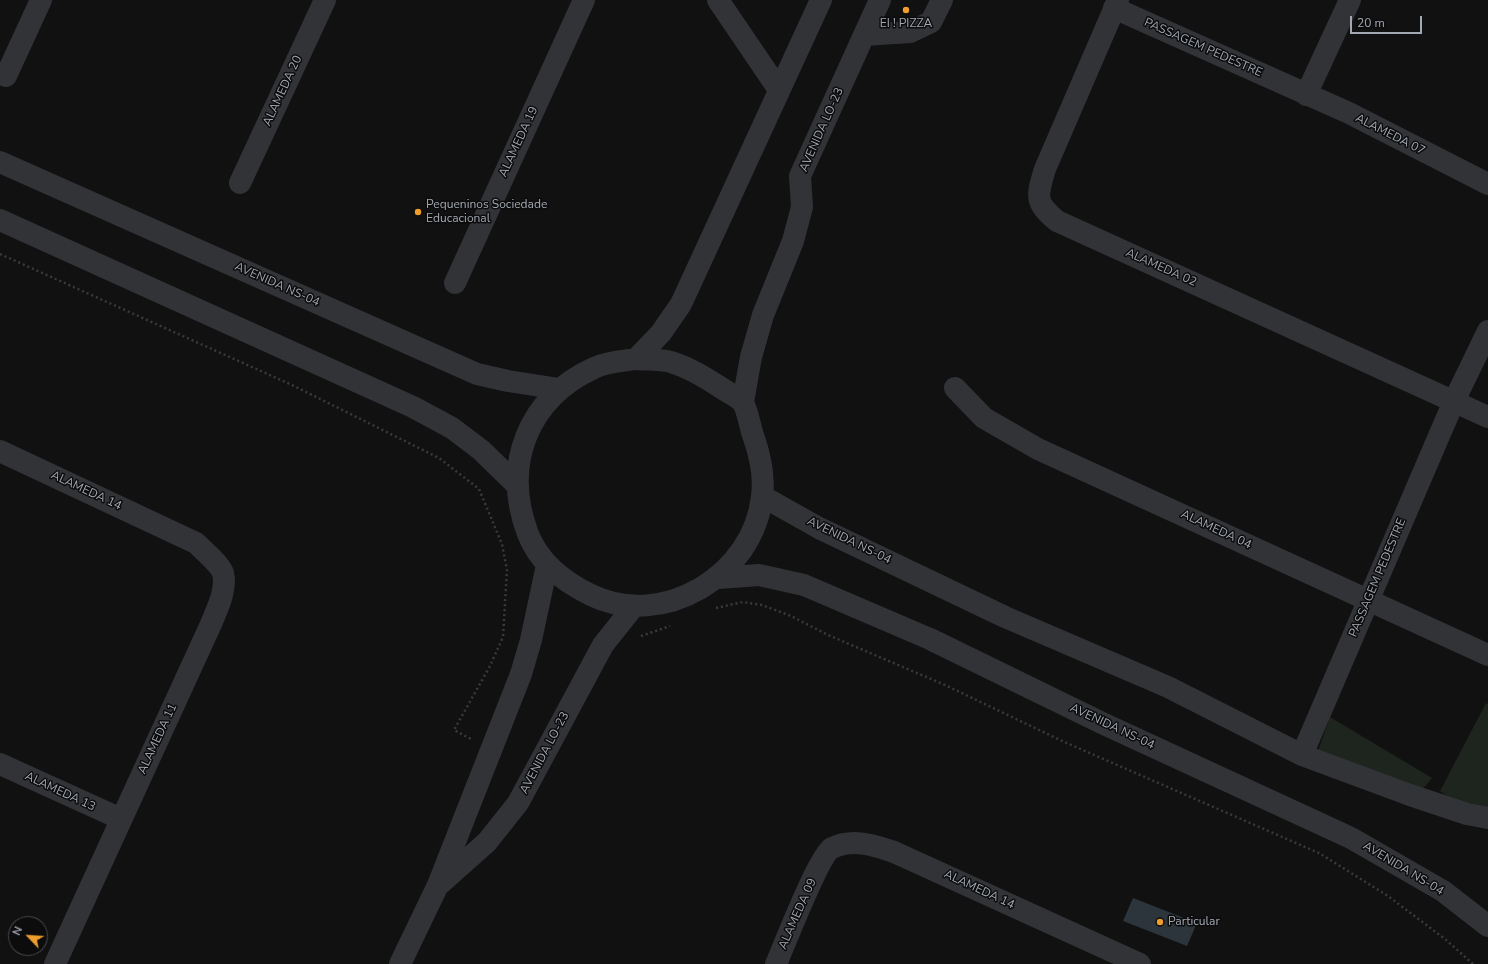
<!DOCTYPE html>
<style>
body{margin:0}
#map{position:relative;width:1488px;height:964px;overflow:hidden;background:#111112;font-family:"Nunito Sans",sans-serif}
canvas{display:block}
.north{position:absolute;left:8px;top:916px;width:40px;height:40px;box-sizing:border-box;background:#0c0c0d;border:1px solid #484b4f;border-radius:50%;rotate:295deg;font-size:11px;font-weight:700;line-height:16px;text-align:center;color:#a2a9b3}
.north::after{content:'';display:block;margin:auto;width:14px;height:18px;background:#ee9e2d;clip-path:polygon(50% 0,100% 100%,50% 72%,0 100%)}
.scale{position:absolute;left:1350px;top:16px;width:72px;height:18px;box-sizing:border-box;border:2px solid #a2a9b3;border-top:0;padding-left:5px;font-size:12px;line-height:14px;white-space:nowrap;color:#a2a9b3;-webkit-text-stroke:3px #0c0c0d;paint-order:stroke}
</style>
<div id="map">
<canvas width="1488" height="964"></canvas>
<div class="north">N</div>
<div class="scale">20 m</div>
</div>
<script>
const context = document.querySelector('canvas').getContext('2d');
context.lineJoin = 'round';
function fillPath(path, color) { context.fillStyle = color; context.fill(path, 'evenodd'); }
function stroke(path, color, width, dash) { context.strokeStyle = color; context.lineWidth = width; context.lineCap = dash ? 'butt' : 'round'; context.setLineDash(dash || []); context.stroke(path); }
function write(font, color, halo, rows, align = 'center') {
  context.font = font + ' "Nunito Sans",sans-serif'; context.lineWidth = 3; context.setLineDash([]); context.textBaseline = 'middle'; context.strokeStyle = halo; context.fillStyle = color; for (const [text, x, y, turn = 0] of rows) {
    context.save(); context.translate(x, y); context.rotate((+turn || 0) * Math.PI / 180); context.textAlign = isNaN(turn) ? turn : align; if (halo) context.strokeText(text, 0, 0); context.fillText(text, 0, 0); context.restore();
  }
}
const green = new Path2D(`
 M1486,703L1488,704V811L1461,806L1440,791Z
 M1330,717L1432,778L1421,791L1318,751Z`);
const water = new Path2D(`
 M1133,898L1197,923L1187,946L1123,921Z`);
const path = new Path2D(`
 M0,254L292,385L439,458L479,489L502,544L507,570L503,637L490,666L454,730L471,739
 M716,608L743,602L762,605L791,616L828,635L945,685L1060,740L1319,853L1388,896L1445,939L1473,964
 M641,636L670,626`);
const minor = new Path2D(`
 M718,0L779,90
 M1118,0L1045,169C1037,196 1034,202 1057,221L1488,417
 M1114,8L1349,113L1488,184
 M864,35L910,32L931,22L942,0
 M6,76L41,0
 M1306,95L1350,0
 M0,162L477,374L508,381L559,389
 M240,183L325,0
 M0,220L413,407L452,428L481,450L517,485
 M455,283L584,0
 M636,359C647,360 660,359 671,362C690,368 706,378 723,389C729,393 738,397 742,402C747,407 750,427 753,435C760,455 765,475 762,496C754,575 663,630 591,595C564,582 539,562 528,534C502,465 527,399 594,368C606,362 623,361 636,359Z
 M636,359L661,333L681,304L821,0
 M955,388L984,418L1038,449L1488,655
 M743,402L751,357L763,315L793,241L802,207L800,176L880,0
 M0,451L196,543C203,550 220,564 223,573C227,590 217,609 211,624L55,964
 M762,496L819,528L1005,617L1168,687L1302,755L1410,795L1467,814L1488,818
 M718,578L759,575L804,585L930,639L1102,723L1351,838L1443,891L1488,926
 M1302,755L1454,401L1488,331
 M0,764L121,819
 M441,883L487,842L518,803L603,645L634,606
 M400,964L438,885L521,674L531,640L547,565
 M776,964C784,946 819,855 832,848C852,838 874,845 894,852L1140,964`);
const markers = [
 [906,10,4,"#ee9e2d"],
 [418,212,4,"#ee9e2d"],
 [1160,922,4,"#ee9e2d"]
];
const poiNames = [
 ["EI ! PIZZA",906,24,"center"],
 ["Pequeninos Sociedade",426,205],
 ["Educacional",426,219],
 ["Particular",1168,922]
];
const streetNames = [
 ["PASSAGEM PEDESTRE",1203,48,24],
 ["ALAMEDA 20",283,91,-65],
 ["AVENIDA LO-23",822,130,-66],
 ["ALAMEDA 07",1390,135,27],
 ["ALAMEDA 19",519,142,-65],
 ["ALAMEDA 02",1161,268,24],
 ["AVENIDA NS-04",277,285,24],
 ["ALAMEDA 14",86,491,25],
 ["ALAMEDA 04",1216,530,25],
 ["AVENIDA NS-04",849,541,26],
 ["PASSAGEM PEDESTRE",1378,578,-67],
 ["AVENIDA NS-04",1112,727,25],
 ["ALAMEDA 11",158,739,-65],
 ["AVENIDA LO-23",545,753,-62],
 ["ALAMEDA 13",60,792,25],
 ["AVENIDA NS-04",1403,869,31],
 ["ALAMEDA 14",979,890,25],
 ["ALAMEDA 09",798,914,-66]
];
fillPath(green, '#1d251e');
fillPath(water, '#2b353b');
stroke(path, '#383a3e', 2.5, [2, 3]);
stroke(minor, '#323337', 22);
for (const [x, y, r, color] of markers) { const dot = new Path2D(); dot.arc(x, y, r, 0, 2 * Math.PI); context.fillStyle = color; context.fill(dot); stroke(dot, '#0c0c0d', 1.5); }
write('12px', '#a2a9b3', '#0c0c0d', poiNames, 'left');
write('12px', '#a2a9b3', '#0c0c0d', streetNames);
</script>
